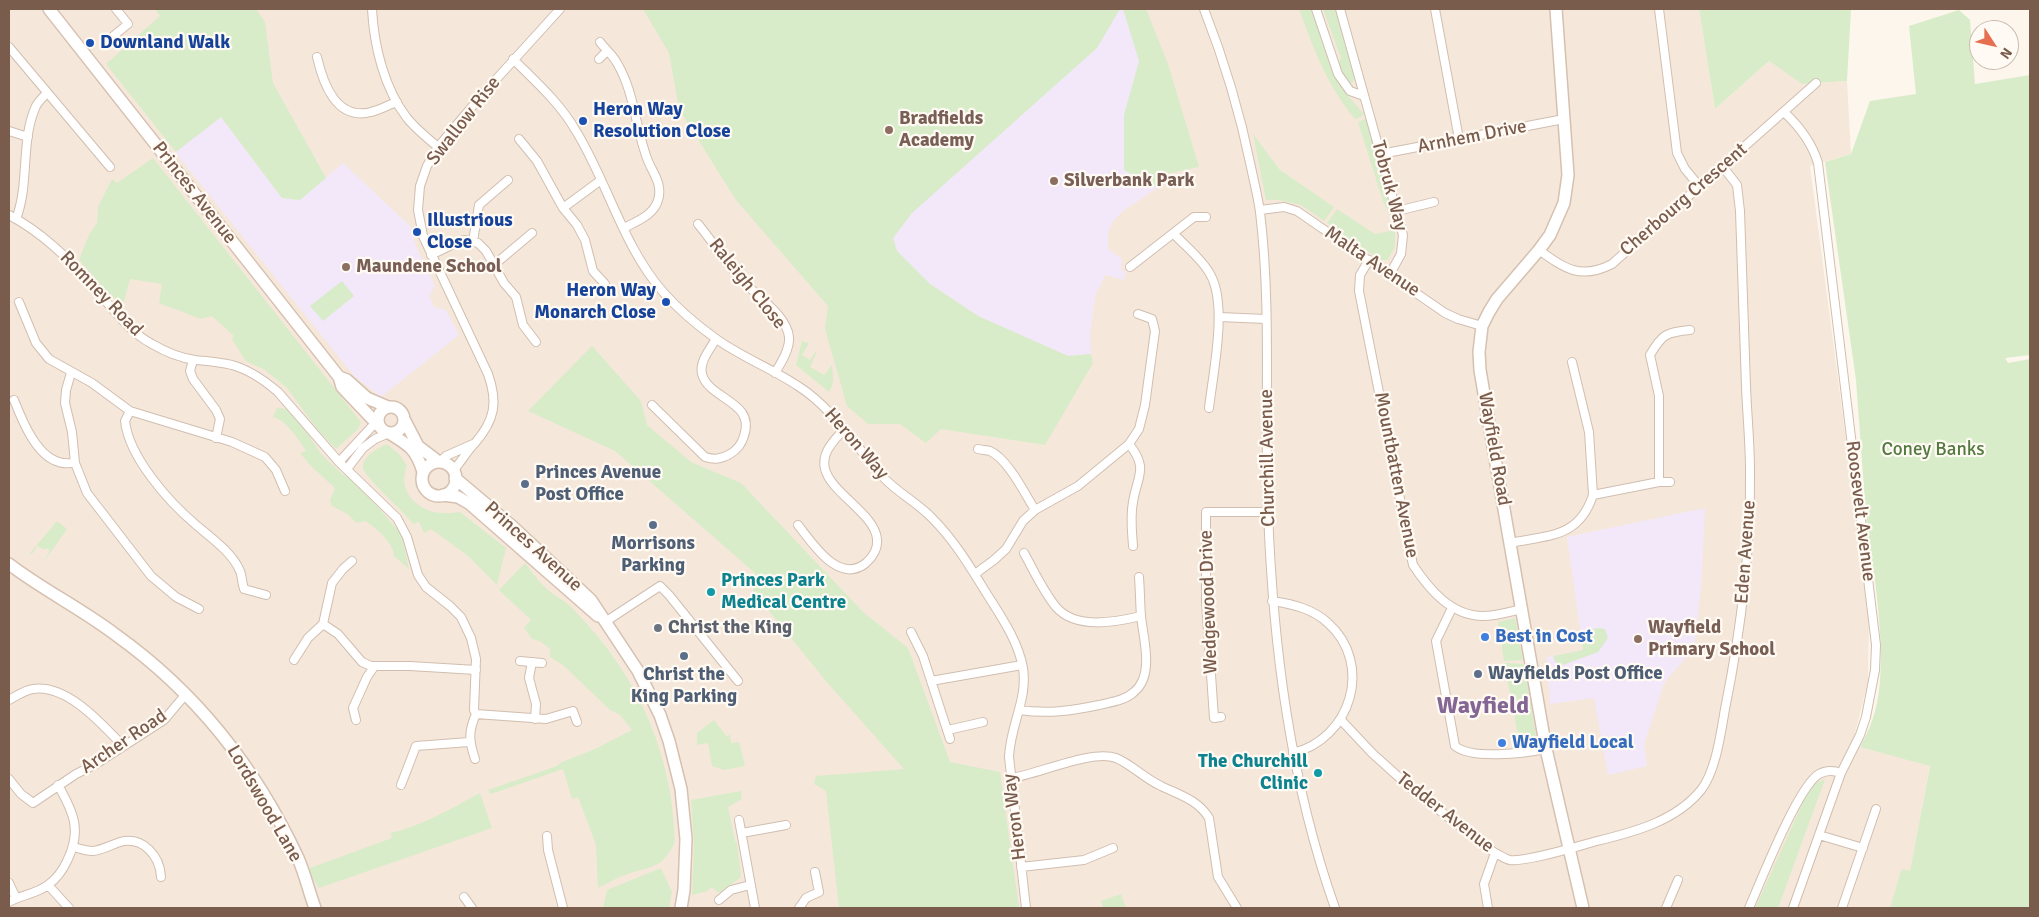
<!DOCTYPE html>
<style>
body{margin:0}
#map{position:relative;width:2039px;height:917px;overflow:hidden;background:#fdf6ec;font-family:Signika,sans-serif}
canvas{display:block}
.frame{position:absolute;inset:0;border:10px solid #7a5c4d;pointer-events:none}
.north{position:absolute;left:1969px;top:20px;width:50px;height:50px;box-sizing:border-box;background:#fffaf3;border:1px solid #cabbb1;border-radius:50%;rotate:125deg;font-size:14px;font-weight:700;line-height:20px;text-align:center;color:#7a5c4d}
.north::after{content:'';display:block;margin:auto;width:18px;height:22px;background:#e76f51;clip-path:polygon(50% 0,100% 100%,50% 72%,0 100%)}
</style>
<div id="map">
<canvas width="2039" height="917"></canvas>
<div class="frame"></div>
<div class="north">N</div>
</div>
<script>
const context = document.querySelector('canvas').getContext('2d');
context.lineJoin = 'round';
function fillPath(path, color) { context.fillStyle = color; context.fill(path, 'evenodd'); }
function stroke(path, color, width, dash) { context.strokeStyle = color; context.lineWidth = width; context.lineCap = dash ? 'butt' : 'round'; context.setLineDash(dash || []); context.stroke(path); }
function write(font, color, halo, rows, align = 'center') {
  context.font = font + ' Signika,sans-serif'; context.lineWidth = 4.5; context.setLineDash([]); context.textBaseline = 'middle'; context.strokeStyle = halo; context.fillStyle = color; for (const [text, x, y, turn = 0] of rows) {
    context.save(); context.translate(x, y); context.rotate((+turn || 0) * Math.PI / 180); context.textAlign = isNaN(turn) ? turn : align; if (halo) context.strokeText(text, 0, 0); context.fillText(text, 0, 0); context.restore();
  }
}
const residential = new Path2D(`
 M9,9H1699L1715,109L1769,61L1803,84L1847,81L1851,154L1810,166L1869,614L1868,682L1852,745L1930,765L1908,884L1900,908H9Z`);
const education = new Path2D(`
 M714,9H1124L1199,167L1162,175L1157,188L1123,211L1113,221L1108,233V249L1122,259L1121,271H1126L1124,280L1105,275L1095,297L1090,335L1091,354L1068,356L978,316L930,284L897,251L893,238L911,214Z
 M221,117L282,198L299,200L343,163L411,227L416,247L435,286L429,296L434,307L446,310L459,335L381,397L354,376L175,152Z
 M1705,508L1701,587L1694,648L1664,683L1644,745L1647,766L1608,775L1594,698L1550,704L1547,657L1583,650L1567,537Z`);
const green = new Path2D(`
 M155,9H256L265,22L273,83L326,178L300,200L282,198L221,117L176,152L106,64L160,16Z
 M643,9H1120L1097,48L912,213L893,238L897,251L930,284L978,316L1068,356L1091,354L1093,363L1045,445L941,429L926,443L900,424H868L847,406L825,329L828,306L736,200L679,109L669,53Z
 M1123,9H1146L1168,64L1199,167L1162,175L1157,188L1124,170V115L1139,61Z
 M1299,9H1311L1342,89L1364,114L1361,117L1355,119C1328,87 1313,48 1299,9Z
 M1323,9H1336L1356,77L1352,83L1348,84L1338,64L1341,58Z
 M1699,9H1851L1847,81L1802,84L1769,61L1715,109Z
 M1959,10L1970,20L1975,84L2030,75V355L2005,358L2008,363L2030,359V908H1890L1901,871L1903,869L1910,871L1930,766L1860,747C1865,737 1870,728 1873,718C1887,678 1879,614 1874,572L1870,569L1856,380L1825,162L1851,154L1870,101L1916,94L1909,26Z
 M1367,118L1396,223L1394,224L1383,201L1358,122Z
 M1253,134L1280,170L1334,207L1324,221L1301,205L1279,200H1266Z
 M153,158L361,422L358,429L336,449L317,429L287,388L265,370L246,361L232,339L234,336L212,316L201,319L159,303L162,284L130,279L123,306L105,290L79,260L89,235L97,223L98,207L112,179L117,183Z
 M1337,209L1375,234L1395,230V246L1388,260H1380L1327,223Z
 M342,281L354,296L323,321L310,306Z
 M802,341L809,343L802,355L810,360L816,351L817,352L810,367L824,375L832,365C833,376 835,383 829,392L796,365Z
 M592,346L641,401L647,425L691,462L741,483L863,612L908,648L950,762L1000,772L1019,908H839L826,791L814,784L816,776L904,769L825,680L753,591L755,573L615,451L528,411Z
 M277,408L286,409L300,422L321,454L342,474L356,481L401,534L409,569L394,556C393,541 377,530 366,521L357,523L347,514L332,506L330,501L335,488L312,467L300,453L306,451C299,440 286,420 273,417Z
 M387,444L400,455L407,466C396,492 419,513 444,513C449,514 455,512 460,512L506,548L497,585L467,555L431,529L424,533L419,522L413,524C405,512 364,477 363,468C362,457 377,448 387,444Z
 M57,521L67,529L43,563L50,550L46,548L45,550L37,546L32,554L30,553Z
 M525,563C532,572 538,581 547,589C556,597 566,601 574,610C626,664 659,723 671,798C672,807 676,837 674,844C672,849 664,859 661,862C653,868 638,870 628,874C618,877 608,883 598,888L596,845L578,797L572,799L563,769L491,794L488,790L557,766L560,763L595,749L632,730L620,715L610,710L563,665L550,657V649L540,641L532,639L524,628L531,620L499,590Z
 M1515,618L1523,660L1504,661L1498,622Z
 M1598,628L1605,629L1608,638L1598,652L1563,665C1557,665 1554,661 1553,656L1583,650L1580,631Z
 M1508,663L1524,664L1537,742L1520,746L1504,663Z
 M714,720L727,737L730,734L731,743L739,742L745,766L724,770L712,766L708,743L697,745V733Z
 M1825,779L1778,908H1755L1806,796L1816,783Z
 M741,791L742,799L728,807L735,841L737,843L741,875L740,878L720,892H717L712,887L707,891L692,895L694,845L691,800Z
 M480,793L492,828L319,888L307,869L392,838L390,833C420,827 452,808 480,793Z
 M661,868L672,892L669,908H603L607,890Z
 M1121,894L1126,908H1103L1101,901Z`);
const street = new Path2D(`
 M372,9C374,46 384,88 407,118C416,129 427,138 438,147
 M1204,9C1224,60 1240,113 1251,167C1254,182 1258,197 1260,212C1272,311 1264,412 1268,511C1273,646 1290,781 1335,908
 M1316,9L1338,74L1350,91L1364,96
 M1340,9L1403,235L1401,254L1390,274
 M1435,9L1459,139
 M1659,9L1677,153L1685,169L1700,187
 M106,42L128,24L116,9
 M600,42C605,49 613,55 617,63C635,93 635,128 648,161C653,173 663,185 658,200C654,215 637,221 624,228
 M9,47L110,167
 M317,57C323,83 336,121 371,112C380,110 388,105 397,102
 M513,59C536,82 560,103 576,131C608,183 623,247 664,293C679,310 697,325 715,338C741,357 771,368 798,386C834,409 855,446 884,478C898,493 918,503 932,518C954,540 969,565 985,591C1000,615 1018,640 1023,668C1028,699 1010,726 1009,757L1026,908
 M599,59L607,51
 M1784,112C1799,126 1812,143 1818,163L1876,645L1875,670L1866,717L1860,735L1841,773L1793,908
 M9,131L28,137
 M519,139L537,161L563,208L577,225L585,240L593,271L605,284
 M1381,154L1564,119
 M563,208L601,180
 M1260,210L1284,207L1297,211L1445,313L1458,319L1482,326
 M1397,211L1434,202
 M9,215C41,232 66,256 90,283C110,304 126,330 152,344C164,351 181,358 195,360C207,361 220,362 232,365C250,370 264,380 278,392L339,462L397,518L407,537L418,575L426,587L450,606L461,617L471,638L476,659L474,710L476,714C468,732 469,741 475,759
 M16,219C30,183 20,141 36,106C38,102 43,97 46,94
 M698,224C713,242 725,262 741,279C755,295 787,315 789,337C790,349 781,363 775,373
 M1174,234C1185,246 1202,259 1210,274C1228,304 1213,373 1209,408
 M473,241L479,205L508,180
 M1539,250C1565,269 1581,280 1612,264L1816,83
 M431,255L460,241L466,240L478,243L486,251L504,283L516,297L523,325L536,342
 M1369,260L1360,275L1359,291L1413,565C1429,589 1451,616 1483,616C1496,616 1509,612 1522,609
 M494,265L532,233
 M1130,267L1194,217H1206
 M19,302L36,343L49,359L92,383L130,411L232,442L265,457L276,470L285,491
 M1219,317L1266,319
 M193,360L190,371L193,379L216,410L220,419L216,438
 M1572,362L1589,432L1593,495
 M71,373L66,390L65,403L72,432L75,463L87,493L151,576L176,597L199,609
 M14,400C22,420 36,456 59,462C64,464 70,463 75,463
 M652,405L705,457C715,460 721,459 730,454C737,450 742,443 744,436C756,401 709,400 702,374C699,362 710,349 716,339
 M130,411L125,421C129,457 168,501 195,524C210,537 232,552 240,571C242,576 242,583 244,589L266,595
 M1129,444C1149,469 1137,476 1133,502C1130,517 1132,531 1133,546
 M978,449C982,450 987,450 990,451C1008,459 1025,494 1035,510
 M339,462L378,420
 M439,462L446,456L473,444
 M347,469L363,448L375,439L389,433
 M453,471C461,462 467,451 475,443C495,420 498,402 488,374L423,236L418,210L420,186L427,166L438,147L481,96L560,9
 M1659,482V396L1650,355C1662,334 1667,332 1690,330
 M798,525C813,544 839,585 866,563C873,557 878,548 877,539C875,514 831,493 825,469C821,452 834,441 844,429
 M1510,543C1549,535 1579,538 1593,495L1659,482H1670
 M1024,553C1034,571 1043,591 1056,607C1076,630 1116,622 1141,616
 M975,574L994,560L1006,549L1023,521L1035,510L1078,486L1129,444L1139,429L1145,405L1155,331L1152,319L1138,314
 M1272,601C1293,604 1313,609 1328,623C1374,664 1351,739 1293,753
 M1452,608L1436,641L1455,746C1472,760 1525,753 1546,749
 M605,622L660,586L669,595L738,681
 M323,624L338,634L362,662L371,666H410L476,670
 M911,632L923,656L950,739
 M294,660L308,638L323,624L332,583L343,569L352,561
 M520,661L542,663
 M532,662L529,678L536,704L535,719
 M931,681L1022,665
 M9,700C16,696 25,690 33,689C67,684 102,724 123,746
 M1019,710C1048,714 1071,711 1099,705C1111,702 1124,701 1134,692C1155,675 1143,638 1141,616C1140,603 1140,590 1139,577
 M476,714L546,719L573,711L577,722
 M1221,717L1214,718L1206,602V512H1268
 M356,720L353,708L367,677L374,667
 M1341,720L1372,753L1413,790L1495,853C1500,855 1505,859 1510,860C1527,862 1578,846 1597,841C1634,832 1676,821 1701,790C1716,771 1721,732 1725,709C1741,630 1751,551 1750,471C1750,442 1747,414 1746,386C1744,327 1742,269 1740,211L1737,185L1723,167
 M948,730L983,722
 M1011,778C1036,775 1092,749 1116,758C1131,764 1145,779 1161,786C1180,795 1198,800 1209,818L1218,877L1237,908
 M9,779L21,794L33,803L76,774L96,764L164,720L186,694
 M401,785L416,746L469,742
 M739,820L755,908
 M742,833L786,825
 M1819,835L1863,848
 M547,836L548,850L563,908
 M74,847C80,849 87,851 93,851C102,850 111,845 120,842C143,836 160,856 161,877
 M1021,867L1084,860L1113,848
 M9,883L16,898
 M48,885L69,908
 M464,897L472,908
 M719,900L731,890L750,885
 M9,902C21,895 36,894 48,885C56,879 63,870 67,861C82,831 74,813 58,785
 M799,908L806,898L819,892L815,872
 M1488,908L1484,884L1495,853
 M1666,908L1678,880
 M1749,908C1760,883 1798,786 1819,774C1826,770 1833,770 1841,773
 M1842,908L1876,809`);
const secondary = new Path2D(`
 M49,9L339,377L342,387L379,426
 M1556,9L1568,175L1564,203L1550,235L1539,250L1497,299L1489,312L1482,326L1479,352L1480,370L1495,458L1546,749L1583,908
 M339,377L347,380L367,398L388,407
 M378 420a13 13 0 1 1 26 0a13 13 0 1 1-26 0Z
 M404,419L418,446L439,462
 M389,433C409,445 416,449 423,472
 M422 479a17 17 0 1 1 34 0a17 17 0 1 1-34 0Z
 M455,478L513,527L591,600L638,671L660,715L669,741L681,789L686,839L684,890L681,908
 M443,495L458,497L470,504L598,616
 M9,564C43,590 82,609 116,635C197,693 256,768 298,858C305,874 309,892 315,908`);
const markers = [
 [90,43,5,"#1a4fb4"],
 [583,121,5,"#1a4fb4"],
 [889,130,5,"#8d6e63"],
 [1054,181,5,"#8d6e63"],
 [417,232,5,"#1a4fb4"],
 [346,267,5,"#8d6e63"],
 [666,302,5,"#1a4fb4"],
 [525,484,5,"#5c6f8a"],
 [653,525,5,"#5c6f8a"],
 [711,592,5,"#0f9aa8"],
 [658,628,5,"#6b7280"],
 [1485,637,5,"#3f7fe0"],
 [1638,639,5,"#8d6e63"],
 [684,656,5,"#5c6f8a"],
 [1478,674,5,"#5c6f8a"],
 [1502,743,5,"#3f7fe0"],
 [1318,773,5,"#0f9aa8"]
];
const transitNames = [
 ["Downland Walk",100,43],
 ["Heron Way",593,110],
 ["Resolution Close",593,132],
 ["Illustrious",427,221],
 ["Close",427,243],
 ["Heron Way",656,291,"right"],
 ["Monarch Close",656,313,"right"]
];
const educationNames = [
 ["Bradfields",899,119],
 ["Academy",899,141],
 ["Silverbank Park",1064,181],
 ["Maundene School",356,267],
 ["Wayfield",1648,628],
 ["Primary School",1648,650]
];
const streetNames = [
 ["Swallow Rise",464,121,-52],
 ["Arnhem Drive",1472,137,-11],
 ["Tobruk Way",1389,186,75],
 ["Princes Avenue",194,193,52],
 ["Cherbourg Crescent",1684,200,-41],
 ["Malta Avenue",1372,262,34],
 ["Raleigh Close",747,284,51],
 ["Romney Road",101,294,46],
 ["Heron Way",856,444,49],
 ["Wayfield Road",1494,449,80],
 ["Churchill Avenue",1268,458,-91],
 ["Mountbatten Avenue",1396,475,79],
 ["Roosevelt Avenue",1860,511,83],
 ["Princes Avenue",533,547,42],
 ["Eden Avenue",1746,552,-86],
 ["Wedgewood Drive",1209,602,-92],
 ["Archer Road",124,742,-34],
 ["Lordswood Lane",264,804,60],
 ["Tedder Avenue",1445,813,38],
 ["Heron Way",1015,817,-97]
];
const parkNames = [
 ["Coney Banks",1933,450]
];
const serviceNames = [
 ["Princes Avenue",535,473],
 ["Post Office",535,495],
 ["Morrisons",653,544,"center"],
 ["Parking",653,566,"center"],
 ["Wayfields Post Office",1488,674],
 ["Christ the",684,675,"center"],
 ["King Parking",684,697,"center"]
];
const cultureNames = [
 ["Princes Park",721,581],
 ["Medical Centre",721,603],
 ["The Churchill",1308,762,"right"],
 ["Clinic",1308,784,"right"]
];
const worshipNames = [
 ["Christ the King",668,628]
];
const shopNames = [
 ["Best in Cost",1495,637],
 ["Wayfield Local",1512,743]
];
const districtNames = [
 ["Wayfield",1483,707]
];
fillPath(residential, '#f5e8da');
fillPath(education, '#f3e8fa');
fillPath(green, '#d8ecc9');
stroke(street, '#d1beb0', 10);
stroke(secondary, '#d6c0b0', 14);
stroke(street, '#fff', 8);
stroke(secondary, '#fff', 11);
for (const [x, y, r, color] of markers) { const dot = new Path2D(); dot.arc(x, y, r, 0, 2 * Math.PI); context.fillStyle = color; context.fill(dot); stroke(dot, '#fffaf3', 2); }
write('bold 19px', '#164399', '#fffaf3', transitNames, 'left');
write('bold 19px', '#785e54', '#fffaf3', educationNames, 'left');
write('19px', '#7a5c4d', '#fffaf3', streetNames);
write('19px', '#537a41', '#fffaf3', parkNames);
write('bold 19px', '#4e5e75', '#fffaf3', serviceNames, 'left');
write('bold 19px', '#0d838f', '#fffaf3', cultureNames, 'left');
write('bold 19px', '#5b616d', '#fffaf3', worshipNames, 'left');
write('bold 19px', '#366cbe', '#fffaf3', shopNames, 'left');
write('bold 24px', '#846695', '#fffaf3', districtNames);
</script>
